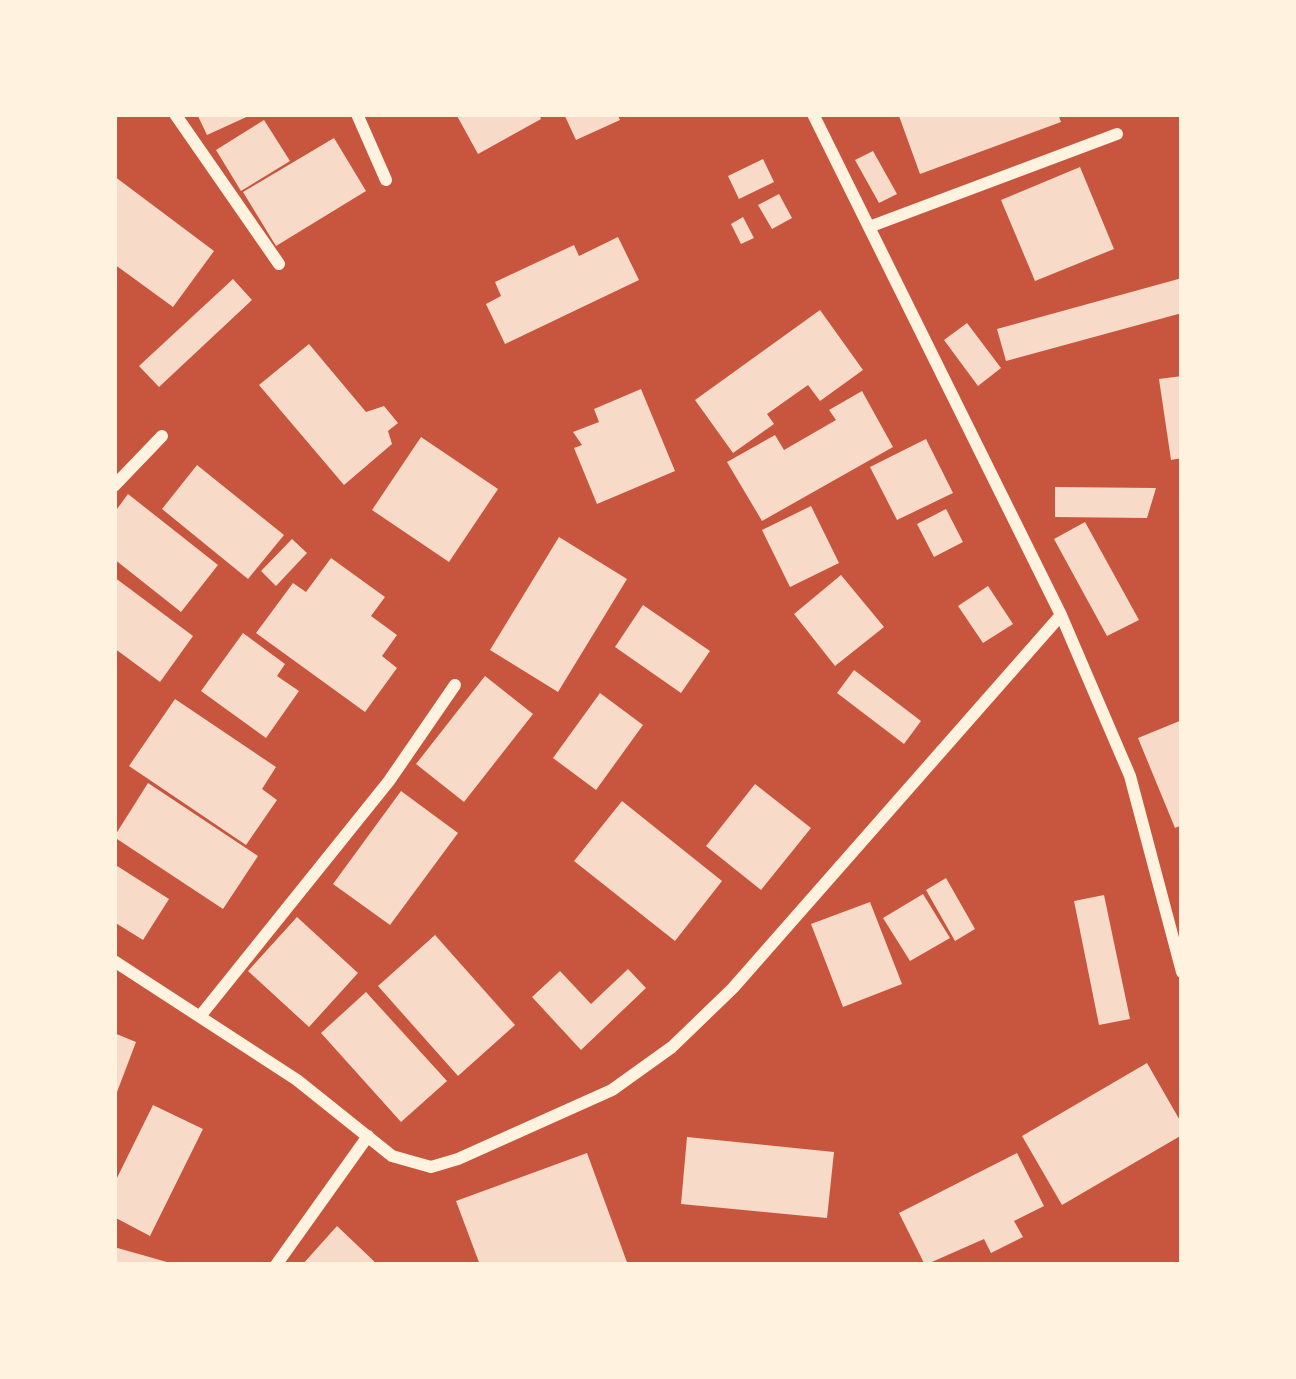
<!DOCTYPE html>
<style>
body{margin:0}
#map{position:relative;width:1296px;height:1379px;overflow:hidden;background:#c8553d;font-family:Inter,sans-serif}
canvas{display:block}
.frame{position:absolute;inset:0;border:117px solid #fff3e0;pointer-events:none}
</style>
<div id="map">
<canvas width="1296" height="1379"></canvas>
<div class="frame"></div>
</div>
<script>
const context = document.querySelector('canvas').getContext('2d');
context.lineJoin = 'round';
function fillPath(path, color) { context.fillStyle = color; context.fill(path, 'evenodd'); }
function stroke(path, color, width, dash) { context.strokeStyle = color; context.lineWidth = width; context.lineCap = dash ? 'butt' : 'round'; context.setLineDash(dash || []); context.stroke(path); }
const building = new Path2D(`
 M197,114H253L207,135Z
 M456,114H539L541,119L478,154Z
 M564,114H617L620,120L576,140Z
 M906,114H1058L1061,122L920,174L899,116Z
 M264,120L290,161L241,191L216,150Z
 M334,138L366,191L276,246L243,192Z
 M873,151L897,194L879,203L855,160Z
 M763,159L774,182L739,199L728,176Z
 M1080,167L1114,249L1035,281L1001,200Z
 M114,176L214,251L173,307L114,264Z
 M779,194L792,218L772,229L758,205Z
 M743,217L754,238L741,244L731,224Z
 M618,237L639,280L505,344L486,304L501,296L495,282L574,245L579,256Z
 M1182,278V313L1006,361L997,329Z
 M233,279L252,300L159,387L139,366Z
 M820,310L863,370L820,401L808,385L767,414L774,424L733,453L695,400Z
 M967,323L1001,368L978,386L944,340Z
 M309,344L366,412L384,406L398,423L388,431L392,444L344,485L259,385Z
 M1182,376V458L1171,460L1159,379Z
 M641,389L675,471L597,504L574,448L582,445L573,432L599,422L594,409Z
 M862,391L893,447L762,521L727,462L775,435L784,450L836,420L829,410Z
 M421,437L498,489L449,562L372,510Z
 M926,439L953,493L897,520L870,467Z
 M197,465L284,535L248,579L162,509Z
 M1055,487L1156,488L1147,518L1055,517Z
 M128,494L218,565L181,612L114,559V513Z
 M811,506L839,563L790,587L762,530Z
 M946,509L963,542L934,557L917,524Z
 M1085,522L1139,620L1107,636L1054,539Z
 M559,537L627,579L558,692L490,650Z
 M292,539L307,553L276,586L261,571Z
 M331,558L385,597L371,616L397,635L382,656L397,668L365,712L256,633L293,583L306,592Z
 M841,575L884,627L835,666L794,614Z
 M114,577L193,636L160,682L114,648Z
 M988,586L1013,624L983,643L958,606Z
 M643,605L710,651L681,693L615,647Z
 M243,633L285,664L277,676L299,691L266,738L201,691Z
 M854,670L921,721L904,744L837,693Z
 M485,676L533,714L464,802L416,764Z
 M600,693L643,725L596,790L553,758Z
 M175,699L276,767L262,789L277,800L246,845L129,766Z
 M1182,720V825L1175,828L1138,738Z
 M148,783L258,856L223,909L114,837Z
 M755,784L811,828L761,890L706,846Z
 M401,791L458,833L390,925L333,884Z
 M622,801L722,881L675,941L574,861Z
 M114,864L169,899L143,940L114,922Z
 M946,878L975,929L955,941L926,890Z
 M923,894L950,938L910,961L883,918Z
 M1104,895L1130,1019L1099,1025L1074,901Z
 M870,902L902,984L843,1007L811,924Z
 M297,917L358,973L309,1027L248,971Z
 M435,935L515,1025L458,1076L378,986Z
 M628,969L646,988L581,1050L532,997L560,971L591,1004Z
 M366,992L447,1081L401,1122L321,1033Z
 M114,1033L136,1042L114,1100Z
 M1147,1063L1182,1124V1135L1062,1205L1022,1136Z
 M153,1105L203,1129L150,1236L114,1217V1184Z
 M687,1137L834,1152L827,1218L681,1204Z
 M587,1153L628,1265H480L456,1201Z
 M1017,1153L1044,1206L1014,1221L1023,1237L991,1253L984,1239L925,1265L899,1213Z
 M337,1226L378,1265H302Z
 M114,1247L174,1264V1265H114Z`);
const minor = new Path2D(`
 M175,114L279,264
 M357,114L386,180
 M813,114L1061,615L1130,776L1182,972
 M869,227L1117,134
 M114,486L162,436
 M114,961L297,1080L392,1156L431,1167L458,1159L612,1090L672,1047L733,988L1061,615
 M201,1015L389,781L455,685
 M276,1265L368,1136`);
fillPath(building, '#f7dbc8');
stroke(minor, '#fff3e0', 12);
</script>
